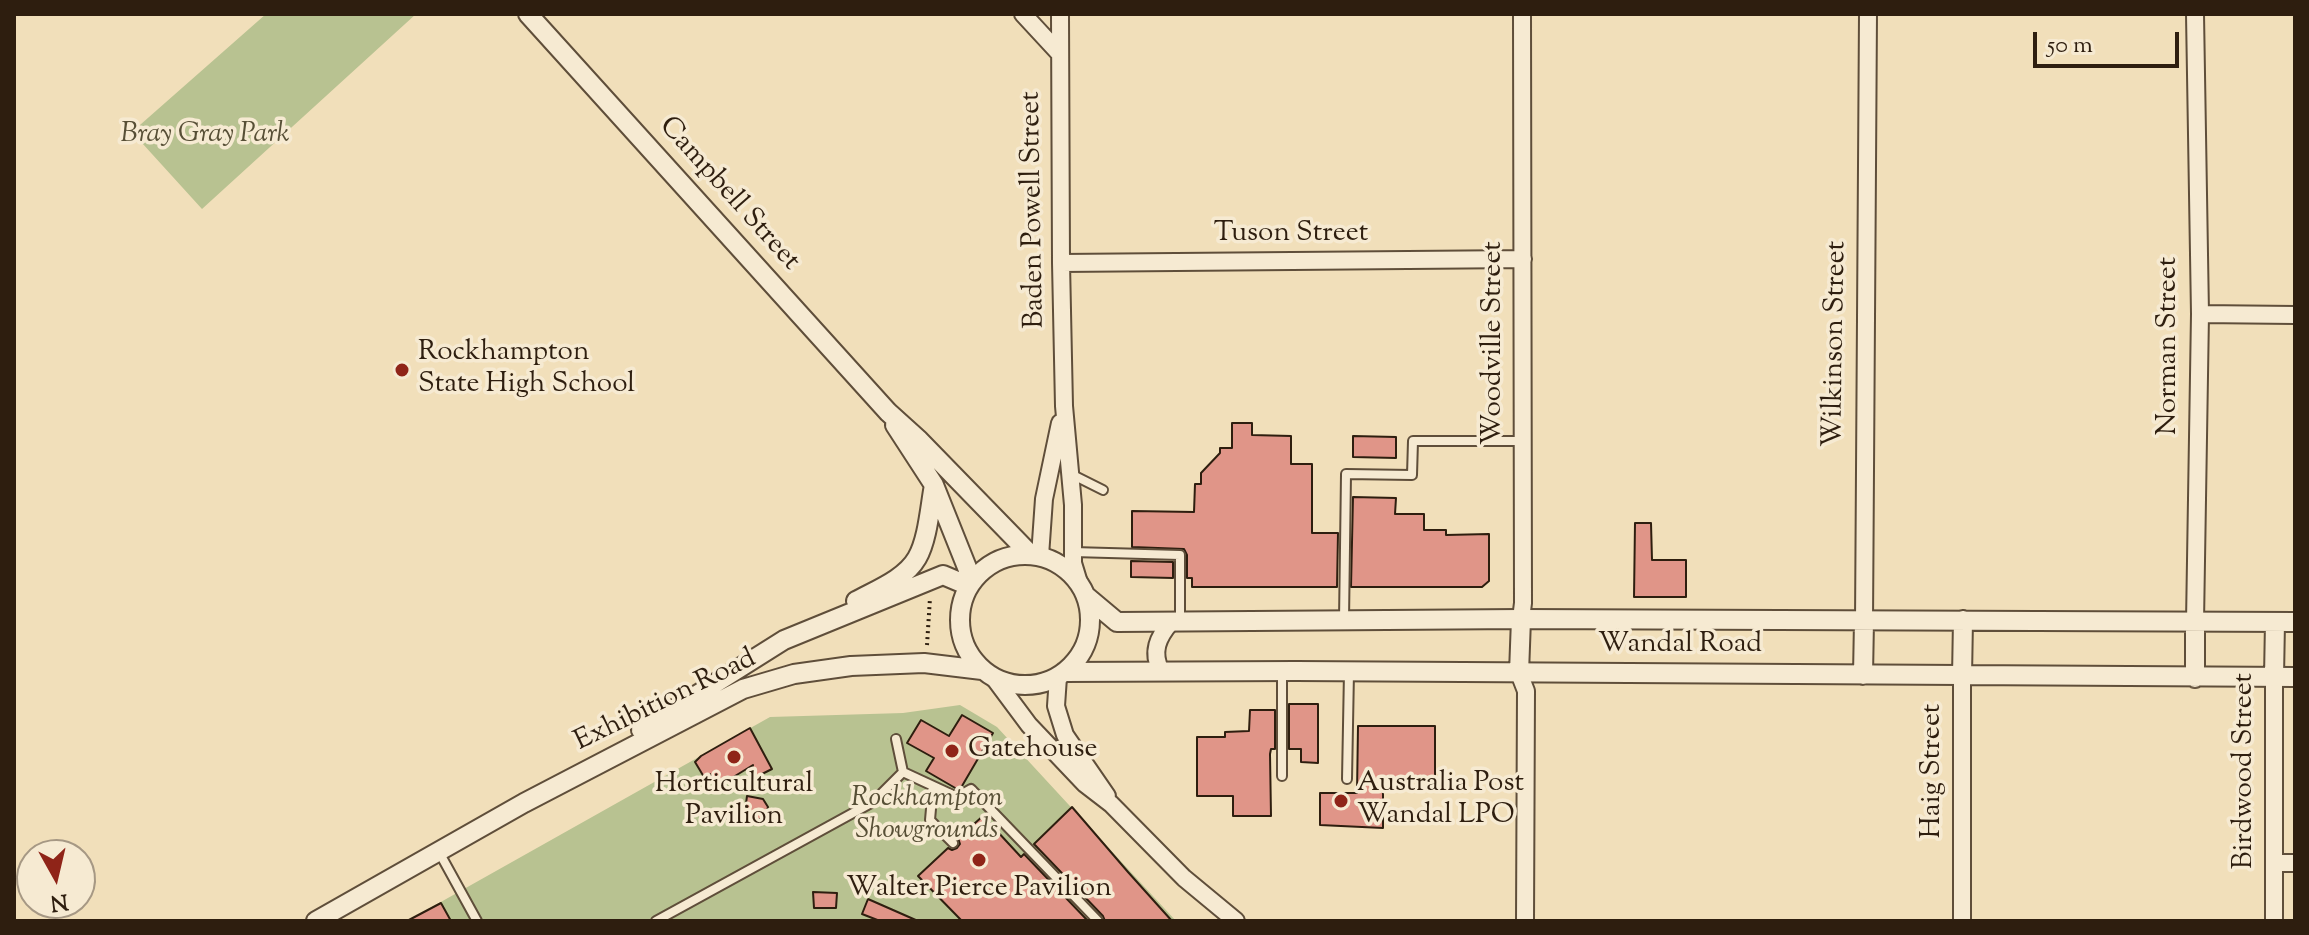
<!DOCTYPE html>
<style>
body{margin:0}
#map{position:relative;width:2309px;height:935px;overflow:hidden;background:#f1dfba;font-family:"Sorts Mill Goudy",serif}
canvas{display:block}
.frame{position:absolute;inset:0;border:16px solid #2e1e0f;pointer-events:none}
.north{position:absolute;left:16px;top:839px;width:80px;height:80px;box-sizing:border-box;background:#f6ead2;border:2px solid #a69884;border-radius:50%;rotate:172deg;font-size:22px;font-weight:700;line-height:32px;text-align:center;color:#2e1e0f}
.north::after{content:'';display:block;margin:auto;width:28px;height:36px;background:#8f2418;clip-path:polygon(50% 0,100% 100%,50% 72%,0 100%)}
.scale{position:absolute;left:2033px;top:32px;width:146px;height:36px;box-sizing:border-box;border:4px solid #2e1e0f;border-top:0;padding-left:10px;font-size:24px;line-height:28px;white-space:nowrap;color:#2e1e0f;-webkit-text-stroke:6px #f6ead2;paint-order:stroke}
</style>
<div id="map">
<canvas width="2309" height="935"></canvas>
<div class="frame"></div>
<div class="north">N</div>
<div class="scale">50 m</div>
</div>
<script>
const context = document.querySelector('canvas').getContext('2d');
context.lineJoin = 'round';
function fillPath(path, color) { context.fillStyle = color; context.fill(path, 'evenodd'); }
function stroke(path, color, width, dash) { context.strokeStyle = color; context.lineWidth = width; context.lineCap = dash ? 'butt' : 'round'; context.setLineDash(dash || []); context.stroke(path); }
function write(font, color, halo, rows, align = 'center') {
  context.font = font + ' "Sorts Mill Goudy",serif'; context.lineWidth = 7; context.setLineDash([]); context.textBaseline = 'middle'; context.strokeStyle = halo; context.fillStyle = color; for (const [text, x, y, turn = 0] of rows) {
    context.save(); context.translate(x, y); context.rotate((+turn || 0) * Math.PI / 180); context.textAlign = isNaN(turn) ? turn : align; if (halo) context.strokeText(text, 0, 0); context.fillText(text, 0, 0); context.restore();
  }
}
const green = new Path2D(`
 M266,14H416L202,209L132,132Z
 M960,705L997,727L1176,921H407L770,717L903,713Z`);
const building = new Path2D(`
 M1232,423H1252V435L1291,436V464H1312V533H1338L1337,587H1192V578H1187V555L1184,549L1132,547V511L1194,512L1195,484H1201V473L1220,453V448H1232Z
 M1353,436L1396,437V458L1353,457Z
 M1353,497L1396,498L1395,514H1424V530H1446V535L1489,534V581L1482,587H1351Z
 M1635,523H1651L1652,560H1686V597H1634Z
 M1131,561L1173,562V578L1131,577Z
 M1289,704H1318V763L1301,762V749H1289Z
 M1250,710H1275V749H1271L1270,754L1271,816H1233V796H1197V737H1225V732L1249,731Z
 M962,715L993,733L962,786L957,789L926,771L934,758L907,743L921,720L949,736Z
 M1358,726H1435V778H1383V828L1320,825V793H1357Z
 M750,728L772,769L750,780L753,765L717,787L710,774L704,777L695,762L701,756Z
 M747,796L763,799L768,807L765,816L758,820L749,818L745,811Z
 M1072,807L1128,872L1172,921H1105L1103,916L1034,844Z
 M983,816L1021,857L1024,854L1088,921H962L918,876L948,848L952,850L957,848L960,844L958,838Z
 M813,892L837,893L836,908H814Z
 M868,899L918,921H880L862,914Z
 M441,903L451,921H407Z`);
const path = new Path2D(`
 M927,645L930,598`);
const service = new Path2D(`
 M1071,474L1103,490
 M1073,552L1180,555V620
 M1344,620L1346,474L1412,475L1413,441H1523
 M896,739L903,772L957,797L971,789L1098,921
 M1282,776V672
 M1347,779L1349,672
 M933,786L930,820L953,843
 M439,852L477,921
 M656,921L873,802L903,772`);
const minor = new Path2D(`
 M1023,14L1060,54
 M1060,14L1061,263L1064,406L1073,505V563L1080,586
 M1061,263L1523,259
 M2200,314L2295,315
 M1040,556L1044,499L1060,423
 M1521,619L1523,603L1522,14
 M1864,621L1868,14
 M2195,622L2200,314L2195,14
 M1161,671C1151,652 1158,637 1171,622
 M1519,673L1526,691L1525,921
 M1058,677L1056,706L1065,735L1107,796
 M1962,677V921
 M2274,677V921
 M994,678L1029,725L1085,784L1111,804L1184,878L1236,921
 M2274,863H2295`);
const tertiary = new Path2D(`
 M528,14L888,412L919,440L1031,555
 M895,425L934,485L972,580
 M960 620a65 65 0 1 1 130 0a65 65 0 1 1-130 0Z
 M1086,596L1117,622L1521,619L2295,622
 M856,601C876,590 905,579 917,558C928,539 930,506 934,485
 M2195,622V678
 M1064,672L1296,671L2295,677
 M1519,673L1521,619
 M1863,675L1864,621
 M1962,677L1963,620
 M2274,677L2275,622
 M641,730L784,640L943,575L969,586
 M316,921L524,803L743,689L794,674L851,666L924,663L982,670`);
const markers = [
 [402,370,8,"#8f2418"],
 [952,751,8,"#8f2418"],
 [734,757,8,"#8f2418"],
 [1341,801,8,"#8f2418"],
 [979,860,8,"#8f2418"]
];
const parkNames = [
 ["Bray Gray Park",205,136],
 ["Rockhampton",927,800],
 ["Showgrounds",927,832]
];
const streetNames = [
 ["Campbell Street",728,195,48],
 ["Baden Powell Street",1035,210,-91],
 ["Tuson Street",1291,235],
 ["Woodville Street",1495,343,-90],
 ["Wilkinson Street",1837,344,-89],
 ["Norman Street",2170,346,-90],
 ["Wandal Road",1680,646],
 ["Exhibition Road",666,702,-26],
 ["Haig Street",1934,771,-90],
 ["Birdwood Street",2246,771,-90]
];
const poiNames = [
 ["Rockhampton",418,354],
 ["State High School",418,386],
 ["Gatehouse",968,751],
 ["Australia Post",1357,785],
 ["Wandal LPO",1357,817],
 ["Horticultural",734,786,"center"],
 ["Pavilion",734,818,"center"],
 ["Walter Pierce Pavilion",979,890,"center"]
];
fillPath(green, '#b8c291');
fillPath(building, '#e09588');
stroke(building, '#2e1e0f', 2);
stroke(service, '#5f4e3a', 12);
stroke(minor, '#5f4e3a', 20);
stroke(tertiary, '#5f4e3a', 22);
stroke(path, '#2e1e0f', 4, [2, 4]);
stroke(service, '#f6ead2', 8);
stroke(minor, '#f6ead2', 16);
stroke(tertiary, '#f6ead2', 18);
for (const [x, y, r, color] of markers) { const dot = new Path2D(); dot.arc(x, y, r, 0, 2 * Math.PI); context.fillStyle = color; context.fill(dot); stroke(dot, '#f6ead2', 3); }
write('italic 28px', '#574f36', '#f6ead2', parkNames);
write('28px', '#2e1e0f', '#f6ead2', streetNames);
write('28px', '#2e1e0f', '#f6ead2', poiNames, 'left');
</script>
